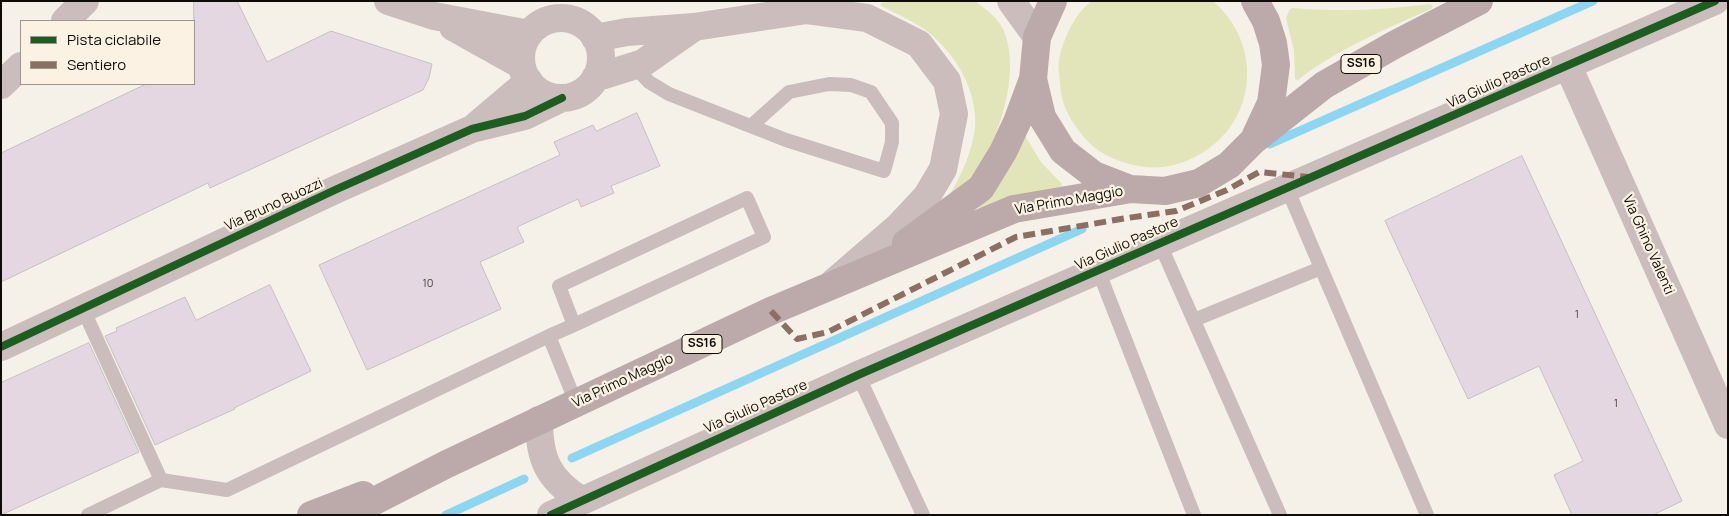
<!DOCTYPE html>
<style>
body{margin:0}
#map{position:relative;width:1729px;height:516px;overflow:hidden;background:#f5f1e9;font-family:Manrope,sans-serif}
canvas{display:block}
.frame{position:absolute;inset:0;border:2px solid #0f0c07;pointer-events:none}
.legend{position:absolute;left:20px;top:20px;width:175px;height:65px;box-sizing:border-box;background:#fbf2e3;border:1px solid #9d968b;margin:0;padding:6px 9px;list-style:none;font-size:15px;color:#0f0c07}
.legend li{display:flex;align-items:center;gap:10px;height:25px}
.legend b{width:25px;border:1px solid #9d968b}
</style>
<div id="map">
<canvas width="1729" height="516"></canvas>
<div class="frame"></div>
<ul class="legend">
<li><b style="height:6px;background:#1b5e20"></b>Pista ciclabile</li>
<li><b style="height:6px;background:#8d6e63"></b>Sentiero</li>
</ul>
</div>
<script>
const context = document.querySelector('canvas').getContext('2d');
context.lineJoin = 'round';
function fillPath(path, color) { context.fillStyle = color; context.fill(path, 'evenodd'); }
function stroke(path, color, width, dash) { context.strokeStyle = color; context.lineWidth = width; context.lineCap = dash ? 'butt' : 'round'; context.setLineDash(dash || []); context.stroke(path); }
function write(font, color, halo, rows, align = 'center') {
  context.font = font + ' Manrope,sans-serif'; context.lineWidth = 4.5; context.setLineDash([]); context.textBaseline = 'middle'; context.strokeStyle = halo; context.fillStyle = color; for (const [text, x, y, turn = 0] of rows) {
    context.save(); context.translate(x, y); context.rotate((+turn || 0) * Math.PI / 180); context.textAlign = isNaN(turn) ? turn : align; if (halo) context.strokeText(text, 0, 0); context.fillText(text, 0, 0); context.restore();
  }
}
const green = new Path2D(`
 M886,1H975C986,9 999,19 1004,31C1021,73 999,139 975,174C972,178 970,183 966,187C962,190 954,193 949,196C961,176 972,152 975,128C978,92 956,54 928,32C914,21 897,14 881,6L880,4Z
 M1092,1H1213C1266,47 1256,128 1193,158C1174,167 1155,170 1134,165C1114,161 1096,152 1083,136C1070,120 1060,103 1060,82C1059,74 1058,66 1059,59C1064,38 1074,14 1092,1Z
 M1430,4L1433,6L1431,9C1386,29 1337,49 1298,80L1295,79L1294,51L1286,18L1290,9L1293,8C1340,12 1384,10 1430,4Z
 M1024,134L1041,162L1062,184L1061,187L1034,192L977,210Z`);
const stream = new Path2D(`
 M1270,144L1593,1
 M572,458L1082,229
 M446,515L524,479`);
const building = new Path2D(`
 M194,1H237L267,62L331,31L432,64L429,78L423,90L210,188L208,183L1,282V153L146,84H194Z
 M637,113L660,166L611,186L614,193L581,207L578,199L517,227L524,242L480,262L501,309L367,370L319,265L560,155L554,142L593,125L596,131Z
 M1522,156L1682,501L1653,515H1572L1554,475L1583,461L1539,366L1468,399L1385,221Z
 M270,285L311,371L234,408L235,409L155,445L105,336L117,331L116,328L185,297L196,320Z
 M89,343L139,452L1,515V383Z`);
const lane = new Path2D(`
 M634,66L649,82L669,94L786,140L884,171L892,142V123L871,92L851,85L829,84L789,92L751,126
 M1287,188L1321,268
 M1160,244L1280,515
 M1098,270L1194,515
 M83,309L161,480L227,490L549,336L574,325L764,237L747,198L559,286L574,325
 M1194,320L1321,268L1427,515
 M549,336L576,403
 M858,375L923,515
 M88,515L161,480`);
const street = new Path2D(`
 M388,1L434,16L529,34
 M1011,1L1037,37
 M807,10L867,18L919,44L947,81L954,114L943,169L927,196L899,226L834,282
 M521 58a40 40 0 1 1 80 0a40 40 0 1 1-80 0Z
 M65,21L85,1
 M453,27L521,65
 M595,38L627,32L694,27L807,10L824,4
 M1568,66L1728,425
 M595,78L643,63L693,28
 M1,85L21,66
 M477,125L529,81
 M1,347L337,189L472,129L525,116L562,98
 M539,420C539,459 548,479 581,500
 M551,515L858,375L1715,1`);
const primary = new Path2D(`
 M1255,1L1266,21L1273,43L1276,65L1271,103L1256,135
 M1033,79L1042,117L1063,151L1094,175L1130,189
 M906,243L981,188L1003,152L1017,122L1033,79L1037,37L1053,1
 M311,515L363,495
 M347,515L447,464L771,311L1014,209L1131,189L1165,191L1199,183L1229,165L1253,141L1324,85L1394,45L1479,1`);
const quiet = new Path2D(`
 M771,311L797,339L828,332L1016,237L1127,218L1176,211L1227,190L1259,172L1308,177`);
const cycleway = new Path2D(`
 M1,347L337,189L472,129L525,116L562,98
 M551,515L858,375L1715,1`);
const numberNames = [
 ["10",428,284],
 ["1",1577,315],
 ["1",1616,404]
];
const shields = [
 [1361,64,40],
 [702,344,40]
];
const shieldNames = [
 ["SS16",1361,64],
 ["SS16",702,344]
];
const streetNames = [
 ["Via Giulio Pastore",1499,82,-24],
 ["Via Primo Maggio",1069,201,-10],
 ["Via Bruno Buozzi",274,205,-25],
 ["Via Giulio Pastore",1127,244,-24],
 ["Via Ghino Valenti",1648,245,66],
 ["Via Primo Maggio",623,381,-25],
 ["Via Giulio Pastore",756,407,-24]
];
fillPath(green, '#e2e5b9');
stroke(stream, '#8dd6f2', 9);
fillPath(building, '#e5d7e1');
stroke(building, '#c5c1bf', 1);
stroke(lane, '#cabdbc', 14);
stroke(street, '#cabdbc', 28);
stroke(primary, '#bbaaa9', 28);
stroke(quiet, '#8d6e63', 6, [12, 6]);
stroke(cycleway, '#1b5e20', 8);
write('11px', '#443f3e', null, numberNames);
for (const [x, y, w] of shields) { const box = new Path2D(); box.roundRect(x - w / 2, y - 9.5, w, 19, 4); context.fillStyle = '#fbf2e3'; context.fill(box); stroke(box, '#0f0c07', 1); }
write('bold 12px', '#0f0c07', null, shieldNames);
write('14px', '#0f0c07', '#fbf2e3', streetNames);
</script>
